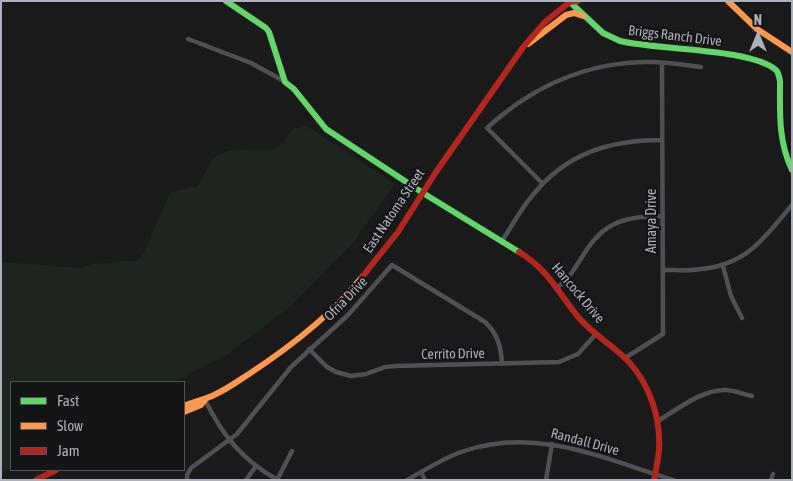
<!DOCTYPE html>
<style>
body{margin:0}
#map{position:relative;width:793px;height:481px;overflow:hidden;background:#1a1a1b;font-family:"Asap Condensed",sans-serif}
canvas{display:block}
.frame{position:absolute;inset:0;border:2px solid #abb0bc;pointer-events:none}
.legend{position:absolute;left:10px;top:381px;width:175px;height:90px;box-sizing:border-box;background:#141417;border:1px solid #505259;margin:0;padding:6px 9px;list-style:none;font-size:15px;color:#abb0bc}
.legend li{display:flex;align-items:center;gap:10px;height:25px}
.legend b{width:25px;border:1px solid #505259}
.north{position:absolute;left:733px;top:10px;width:50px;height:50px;-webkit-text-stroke:4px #141417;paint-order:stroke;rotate:0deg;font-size:14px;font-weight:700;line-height:20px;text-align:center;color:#abb0bc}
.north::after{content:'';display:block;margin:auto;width:18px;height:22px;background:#abb0bc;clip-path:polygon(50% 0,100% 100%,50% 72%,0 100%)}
</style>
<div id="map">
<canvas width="793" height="481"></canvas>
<div class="frame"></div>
<ul class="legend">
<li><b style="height:6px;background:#63d668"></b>Fast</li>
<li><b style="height:6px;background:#ff974d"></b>Slow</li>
<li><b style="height:6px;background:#b3261e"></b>Jam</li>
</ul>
<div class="north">N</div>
</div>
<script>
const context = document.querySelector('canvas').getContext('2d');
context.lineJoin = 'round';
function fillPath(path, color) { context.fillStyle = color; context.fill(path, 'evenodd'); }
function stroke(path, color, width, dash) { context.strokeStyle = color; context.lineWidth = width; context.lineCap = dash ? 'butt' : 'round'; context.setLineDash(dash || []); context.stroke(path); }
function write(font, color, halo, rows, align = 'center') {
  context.font = font + ' "Asap Condensed",sans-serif'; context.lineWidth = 4.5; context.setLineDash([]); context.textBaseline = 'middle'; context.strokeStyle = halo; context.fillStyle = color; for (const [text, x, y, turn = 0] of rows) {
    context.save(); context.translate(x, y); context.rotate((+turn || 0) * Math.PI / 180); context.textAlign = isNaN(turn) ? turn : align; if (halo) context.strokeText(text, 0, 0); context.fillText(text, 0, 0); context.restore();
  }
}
const green = new Path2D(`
 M301,126L308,127L395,184L352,244L292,305L225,356L173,382H11V469L1,474V262L79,268L96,264L138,260L143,254L170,193C178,189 189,189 198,186C203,178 206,170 211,162C220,147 242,150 257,150C263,150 271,151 276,148C288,142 285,131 301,126Z`);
const street = new Path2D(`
 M188,39L251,63L284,81
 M542,183L487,128C533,86 589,61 652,62C668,62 685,65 701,67
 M502,241C512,226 520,210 532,196C566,153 610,140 662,140
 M723,266L731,296L742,318
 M663,270C676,270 690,271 702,269C748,264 764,238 792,205
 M558,287C570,278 576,266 584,254C604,221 627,216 663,216
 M309,349L327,367L336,372L351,376L366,374L385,367L395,366L559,362L578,354L596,334
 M625,358L663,334L662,63
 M205,400C223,436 242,460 278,480
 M658,421C678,409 701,390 725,390C734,390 743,394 752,396
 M421,472L425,480
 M187,480V475L191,468L237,434L291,367L348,315L392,265L485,322C498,334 501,347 502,364
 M246,480L256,466
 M277,480L292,451
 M407,480C425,470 442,459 461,452C535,426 603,458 673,480
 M546,480L552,444
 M771,480L773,474`);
const fast = new Path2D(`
 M226,1L266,28L269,32L285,82L294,89L326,129L423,193L519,252
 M570,2L603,33L620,41C656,50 751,48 776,70C779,73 779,77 780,81C780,112 778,141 792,170`);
const slow = new Path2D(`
 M728,1L757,29L792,52
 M528,44L566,15L574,13L583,16
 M184,406C195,401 205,400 216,394C227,389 238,381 249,374C290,347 331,316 362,277
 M184,412L201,405L205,400`);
const jam = new Path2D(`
 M519,252C550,271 558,293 580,319C594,335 614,346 629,362C650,385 661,419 659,450C658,460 656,470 654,480
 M362,277L398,232L436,172L524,46L546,21L570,2L578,1
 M36,480L56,470`);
const streetNames = [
 ["Briggs Ranch Drive",675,36,7],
 ["East Natoma Street",394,211,-56],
 ["Amaya Drive",652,221,-90],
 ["Hancock Drive",578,293,50],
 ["Ofria Drive",346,299,-46],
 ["Cerrito Drive",453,354,-1],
 ["Randall Drive",585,442,15]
];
fillPath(green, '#1e251f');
stroke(street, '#4e5054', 4.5);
stroke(fast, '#63d668', 6);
stroke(slow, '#ff974d', 6);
stroke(jam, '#b3261e', 6);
write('14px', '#abb0bc', '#141417', streetNames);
</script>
